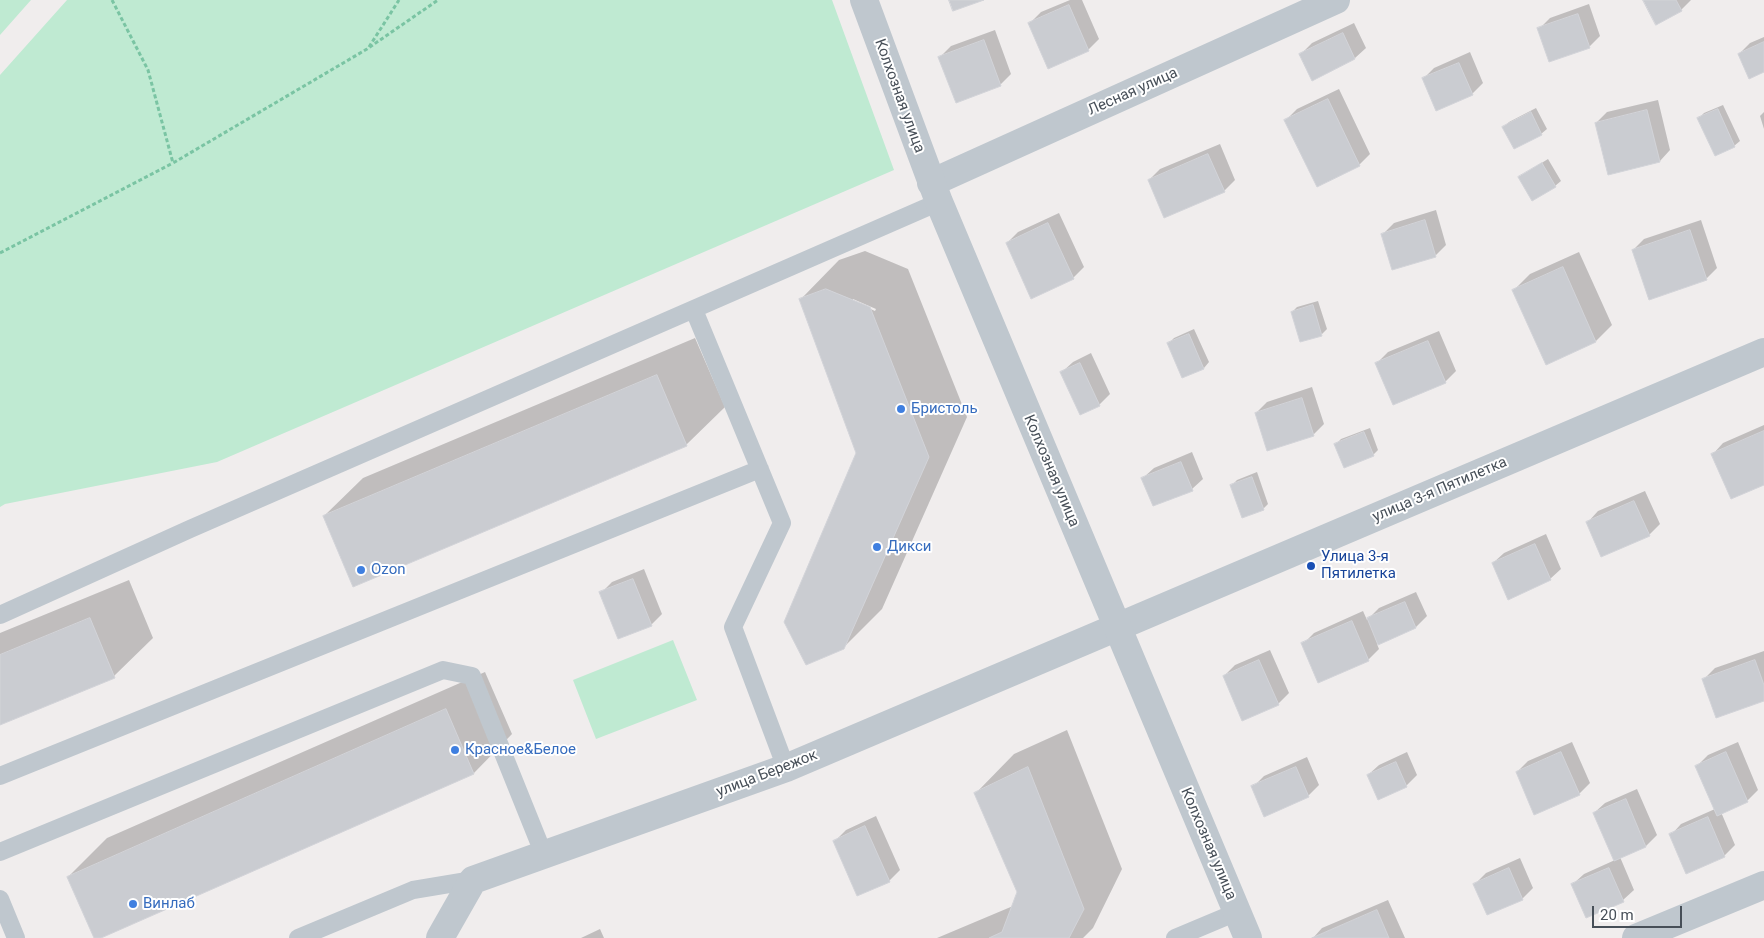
<!DOCTYPE html>
<meta charset="utf-8">
<style>
body{margin:0}
#map{position:relative;width:1764px;height:938px;overflow:hidden;background:#f0eded;font-family:Roboto,sans-serif}
canvas{display:block}
.scale{position:absolute;left:1592px;top:906px;width:90px;height:22px;box-sizing:border-box;border:2px solid #474f58;border-top:0;padding-left:6px;font-size:15px;line-height:18px;white-space:nowrap;color:#474f58;-webkit-text-stroke:4px #fff;paint-order:stroke}
</style>
<div id="map">
<canvas width="1764" height="938"></canvas>
<div class="scale">20 m</div>
</div>
<script>
const context = document.querySelector('canvas').getContext('2d');
context.lineJoin = 'round';
function fillPath(path, color) { context.fillStyle = color; context.fill(path, 'evenodd'); }
function stroke(path, color, width, dash) { context.strokeStyle = color; context.lineWidth = width; context.lineCap = dash ? 'butt' : 'round'; context.setLineDash(dash || []); context.stroke(path); }
function write(font, color, halo, rows, align = 'center') {
  context.font = font + ' Roboto,sans-serif'; context.lineWidth = 4; context.setLineDash([]); context.textBaseline = 'middle'; context.strokeStyle = halo; context.fillStyle = color; for (const [text, x, y, turn = 0] of rows) {
    context.save(); context.translate(x, y); context.rotate((+turn || 0) * Math.PI / 180); context.textAlign = isNaN(turn) ? turn : align; if (halo) context.strokeText(text, 0, 0); context.fillText(text, 0, 0); context.restore();
  }
}
const green = new Path2D(`
 M0,0H31L0,35Z
 M67,0H832L894,170L217,462L5,504L0,507V75Z
 M673,640L697,700L596,739L573,680Z`);
const shadow = new Path2D(`
 M1070,0H1082L1099,39L1088,50L1030,23L1041,12Z
 M1644,0H1691L1681,10Z
 M1589,4L1600,36L1589,47L1539,29L1550,18Z
 M1354,23L1366,48L1355,58L1313,79L1301,54L1312,43Z
 M995,30L1011,74L1000,85L940,57L951,46Z
 M1764,37V70L1739,54L1750,43Z
 M1470,52L1483,83L1472,94L1423,79L1434,68Z
 M1339,89L1370,154L1359,165L1286,120L1297,109Z
 M1658,100L1670,150L1660,161L1596,123L1607,112Z
 M1723,105L1740,141L1734,146L1698,119L1704,113Z
 M1536,108L1547,129L1541,134L1504,127L1509,122Z
 M1764,112V129L1760,116Z
 M1220,144L1235,180L1224,191L1149,180L1160,169Z
 M1548,159L1561,181L1555,186L1519,177Z
 M1436,210L1446,245L1435,256L1383,234L1394,223Z
 M1059,213L1084,267L1073,278L1007,243L1018,232Z
 M1701,220L1717,268L1706,279L1633,250L1644,239Z
 M865,251L908,269L967,417L882,609L843,648L858,453L801,299L839,260ZM853,299L876,309L875,311L853,301Z
 M1579,252L1612,325L1596,341L1514,290L1530,274Z
 M1318,301L1327,329L1321,335L1292,312L1297,307Z
 M1194,329L1209,362L1204,368L1183,377L1169,343L1174,338Z
 M1439,331L1456,371L1445,382L1377,363L1388,352Z
 M695,338L725,407L686,445L324,516L363,478Z
 M1091,353L1110,394L1099,405L1081,413L1062,372L1073,362Z
 M1312,387L1324,424L1313,435L1256,413L1267,402Z
 M1764,425V483L1713,454L1723,443Z
 M1370,428L1378,450L1373,455L1336,444L1341,439Z
 M1192,452L1203,479L1192,489L1143,478L1154,468Z
 M1257,472L1268,504L1263,509L1232,485L1237,480Z
 M1645,491L1660,524L1649,535L1588,522L1598,511Z
 M1546,534L1561,569L1550,579L1493,563L1504,553Z
 M644,569L662,614L651,625L601,593L612,582Z
 M129,580L153,638L114,676L0,724V633Z
 M1416,592L1427,616L1416,627L1377,644L1379,649L1368,660L1303,644L1314,633L1363,611L1367,620L1379,608Z
 M1270,650L1289,693L1278,704L1224,676L1235,665Z
 M1764,651V699L1704,679L1715,668Z
 M485,672L512,734L474,773L95,938L68,877L107,838Z
 M1067,730L1122,869L1093,928L1083,938H937L1013,906L1018,892L976,793L1014,754Z
 M1572,742L1590,783L1579,794L1517,772L1528,761Z
 M1738,742L1758,790L1747,801L1721,812L1735,845L1724,856L1671,835L1681,824L1715,809L1697,766L1708,755Z
 M1407,752L1417,775L1406,786L1368,775L1379,765Z
 M1307,757L1319,785L1308,796L1253,787L1264,776Z
 M1637,789L1657,835L1646,846L1620,857L1634,890L1623,900L1573,884L1584,874L1615,860L1594,813L1605,803Z
 M876,816L900,870L889,881L835,841L846,830Z
 M1520,858L1533,888L1522,899L1475,884L1486,873Z
 M1388,900L1405,938H1313L1322,928Z
 M600,929L604,938H581Z`);
const building = new Path2D(`
 M949,0H984L953,11Z
 M1643,0H1676L1682,11L1656,25Z
 M1069,5L1089,51L1048,69L1028,23Z
 M1578,14L1590,48L1549,62L1537,28Z
 M1343,33L1355,59L1312,81L1299,54Z
 M984,40L1001,86L956,103L938,57Z
 M1764,42V72L1749,79L1738,54Z
 M1459,63L1473,95L1436,111L1422,78Z
 M1328,99L1360,166L1317,187L1284,120Z
 M1718,109L1735,147L1715,156L1697,118Z
 M1647,110L1660,162L1608,175L1595,123Z
 M1531,112L1542,135L1514,149L1502,127Z
 M1208,154L1225,192L1164,218L1148,180Z
 M1542,163L1556,187L1532,201L1518,177Z
 M1425,220L1436,257L1392,270L1381,234Z
 M1048,223L1074,279L1031,299L1006,243Z
 M1690,230L1707,280L1649,300L1632,250Z
 M1563,267L1596,342L1546,365L1512,290Z
 M826,289L870,307L929,457L844,649L806,665L784,622L856,453L799,299Z
 M1313,305L1322,336L1300,342L1291,312Z
 M1189,334L1204,369L1182,378L1167,343Z
 M1428,341L1446,383L1393,405L1375,363Z
 M1080,363L1100,406L1080,415L1060,372Z
 M657,375L687,446L353,587L323,516Z
 M1302,398L1314,436L1267,451L1255,413Z
 M1764,431V485L1731,499L1711,454Z
 M1364,432L1374,456L1344,468L1334,444Z
 M1181,462L1193,491L1153,506L1141,478Z
 M1252,477L1264,510L1242,518L1230,485Z
 M1634,501L1650,536L1601,557L1586,522Z
 M1535,544L1551,580L1508,600L1492,563Z
 M633,579L652,626L618,639L599,592Z
 M1405,602L1416,628L1378,645L1367,618Z
 M90,618L115,678L0,725V655Z
 M1352,621L1369,661L1318,683L1301,643Z
 M1259,660L1279,705L1242,721L1223,676Z
 M1755,660L1764,685V701L1716,718L1702,679Z
 M446,709L474,774L101,938H94L67,877Z
 M1561,752L1580,795L1534,815L1516,772Z
 M1726,752L1748,802L1717,816L1695,766Z
 M1396,762L1407,787L1378,800L1367,775Z
 M1028,767L1084,909L1069,938H989L1002,932L1017,892L974,793Z
 M1296,767L1309,797L1264,817L1251,786Z
 M1626,799L1646,847L1614,861L1593,813Z
 M1708,817L1725,857L1686,874L1669,834Z
 M865,826L890,882L857,896L833,841Z
 M1509,868L1523,900L1487,915L1473,884Z
 M1609,868L1624,902L1586,918L1571,884Z
 M1377,910L1389,938H1312Z`);
const path = new Path2D(`
 M112,0L148,70L173,163L367,49L438,0
 M369,47L399,0
 M0,253L173,163`);
const service = new Path2D(`
 M694,310L782,523L733,627L786,768
 M0,615L190,529L939,202
 M0,776L760,469
 M0,852L443,670L472,676L544,855
 M0,899L16,938
 M298,938L413,890L473,880
 M1175,938L1237,912`);
const minor = new Path2D(`
 M931,183L1336,0
 M440,938L473,880L786,768L1764,352
 M1636,938L1764,885`);
const tertiary = new Path2D(`
 M864,0L939,202L1248,938`);
const markers = [
 [901,409,5,"#3f7fe0"],
 [877,547,5,"#3f7fe0"],
 [1311,566,5,"#1a4fb4"],
 [361,570,5,"#3f7fe0"],
 [455,750,5,"#3f7fe0"],
 [133,904,5,"#3f7fe0"]
];
const streetNames = [
 ["Лесная улица",1133,92,-24],
 ["Колхозная улица",899,96,70],
 ["Колхозная улица",1051,471,67],
 ["улица 3-я Пятилетка",1440,490,-23],
 ["улица Бережок",767,774,-21],
 ["Колхозная улица",1208,844,67]
];
const shopNames = [
 ["Бристоль",911,409],
 ["Дикси",887,547],
 ["Ozon",371,570],
 ["Красное&Белое",465,750],
 ["Винлаб",143,904]
];
const transitNames = [
 ["Улица 3-я",1321,557],
 ["Пятилетка",1321,574]
];
fillPath(green, '#bfead2');
fillPath(shadow, '#0003');
fillPath(building, '#caccd1');
stroke(building, '#d2d3d8', 1);
stroke(path, '#7ac4a3', 3, [4, 2.5]);
stroke(service, '#bfc7ce', 18);
stroke(minor, '#bfc7ce', 28);
stroke(tertiary, '#bfc7ce', 28);
for (const [x, y, r, color] of markers) { const dot = new Path2D(); dot.arc(x, y, r, 0, 2 * Math.PI); context.fillStyle = color; context.fill(dot); stroke(dot, '#fff', 2); }
write('15px', '#474f58', '#fff', streetNames);
write('15px', '#366cbe', '#fff', shopNames, 'left');
write('15px', '#164399', '#fff', transitNames, 'left');
</script>
